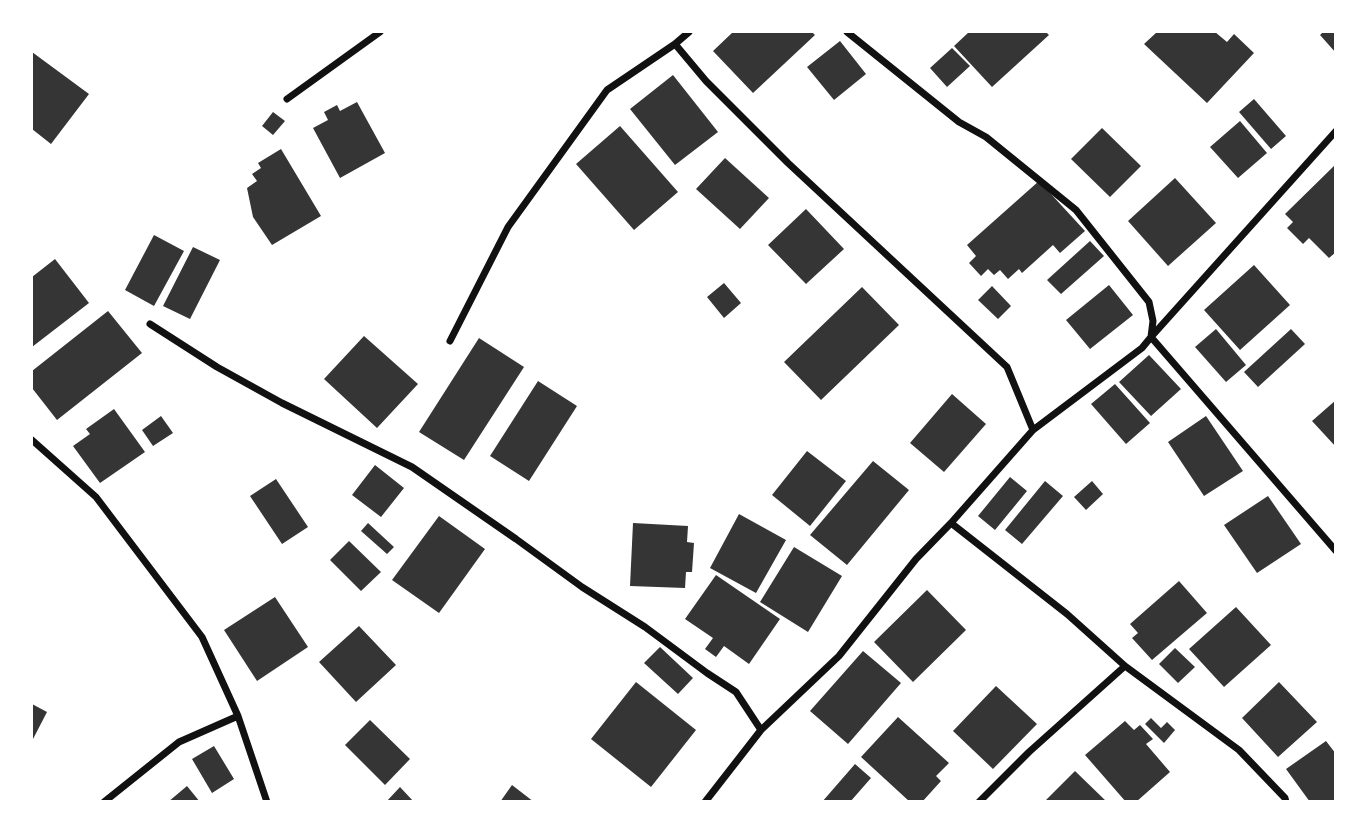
<!DOCTYPE html>
<style>
body{margin:0}
#map{position:relative;width:1367px;height:833px;overflow:hidden;background:#fff;font-family:"Public Sans",sans-serif}
canvas{display:block}
.frame{position:absolute;inset:0;border:33px solid #fff;pointer-events:none}
</style>
<div id="map">
<canvas width="1367" height="833"></canvas>
<div class="frame"></div>
</div>
<script>
const context = document.querySelector('canvas').getContext('2d');
context.lineJoin = 'round';
function fillPath(path, color) { context.fillStyle = color; context.fill(path, 'evenodd'); }
function stroke(path, color, width, dash) { context.strokeStyle = color; context.lineWidth = width; context.lineCap = dash ? 'butt' : 'round'; context.setLineDash(dash || []); context.stroke(path); }
const building = new Path2D(`
 M733,32H812L815,35L753,93L713,51Z
 M969,32H1046L1049,35L992,87L954,46Z
 M1157,32H1215L1227,42L1234,34L1254,53L1207,103L1144,44Z
 M1323,32H1336V53L1320,35Z
 M840,41L866,74L834,100L807,67Z
 M952,48L970,66L947,87L930,68Z
 M32,52L89,94L51,144L32,129Z
 M673,75L718,132L675,165L630,109Z
 M1254,99L1286,136L1271,149L1239,112Z
 M357,102L385,153L340,178L313,128L328,120L324,112L337,105L340,111Z
 M273,112L285,121L273,135L262,126Z
 M1240,121L1267,153L1238,178L1210,147Z
 M620,126L678,192L634,230L576,164Z
 M1102,128L1141,166L1110,197L1071,159Z
 M281,149L321,216L272,245L253,217L247,188L257,181L252,174L261,168L258,163Z
 M725,158L769,198L740,229L696,189Z
 M1336,164V252L1329,258L1309,238L1303,244L1287,228L1293,222L1285,214Z
 M1175,178L1216,223L1168,266L1128,221Z
 M1039,181L1085,231L1060,253L1053,245L1022,273L1019,269L1008,279L1000,270L994,275L988,269L981,276L969,263L976,256L967,245Z
 M806,209L844,249L806,284L768,245Z
 M154,235L184,251L154,306L125,290Z
 M1090,241L1104,256L1061,294L1047,280Z
 M193,247L220,260L190,319L163,306Z
 M55,259L89,303L32,347V277Z
 M1254,265L1290,305L1240,350L1204,310Z
 M724,283L741,303L724,318L707,297Z
 M1109,285L1133,315L1090,349L1066,320Z
 M992,286L1011,306L998,319L978,300Z
 M862,287L899,325L821,400L784,362Z
 M108,311L142,353L57,420L32,388V371Z
 M1216,329L1246,365L1226,382L1195,347Z
 M1291,329L1305,344L1258,387L1244,372Z
 M364,336L418,384L377,428L324,379Z
 M479,338L524,367L464,460L419,432Z
 M1149,355L1181,389L1151,416L1119,382Z
 M538,381L577,406L529,481L490,456Z
 M1115,384L1150,423L1126,444L1091,404Z
 M952,394L986,424L944,472L910,443Z
 M1336,400V447L1312,421Z
 M114,409L145,452L100,483L73,446L90,434L86,429Z
 M161,416L173,433L153,446L142,430Z
 M1206,416L1243,471L1204,496L1168,442Z
 M807,451L846,481L810,526L772,495Z
 M873,461L909,490L847,565L810,535Z
 M375,465L404,488L381,517L352,495Z
 M1010,477L1027,491L995,530L978,516Z
 M276,479L308,527L282,544L250,496Z
 M1045,481L1063,496L1022,544L1005,530Z
 M1092,481L1103,494L1086,510L1074,497Z
 M1268,496L1301,544L1257,573L1224,525Z
 M739,514L786,540L756,593L710,568Z
 M439,516L485,549L439,613L392,580Z
 M368,523L394,547L387,554L361,531Z
 M633,523L688,526L687,542L694,543L692,572H686L685,588L630,586Z
 M349,541L381,572L361,591L330,560Z
 M794,547L842,576L808,632L760,602Z
 M716,575L780,619L749,664L724,646L716,657L705,649L713,638L685,619Z
 M1179,581L1207,613L1152,660L1132,638L1138,633L1130,624Z
 M927,590L966,630L913,682L874,642Z
 M275,597L308,647L257,681L224,630Z
 M1236,607L1271,645L1224,687L1189,649Z
 M359,626L396,665L356,702L319,662Z
 M660,647L693,678L678,694L644,663Z
 M1175,648L1195,667L1178,683L1159,664Z
 M863,651L901,683L848,744L810,711Z
 M636,682L696,730L651,787L591,739Z
 M1279,682L1317,722L1278,757L1242,718Z
 M996,686L1037,724L993,769L953,731Z
 M32,704L47,712L32,741Z
 M898,717L949,763L936,776L941,781L922,802H910L861,757Z
 M1151,718L1161,728L1167,722L1175,730L1164,743L1145,724Z
 M370,720L410,759L385,785L345,745Z
 M1125,721L1134,730L1140,725L1153,739L1146,744L1170,772L1136,802H1126L1085,755Z
 M1326,741L1336,754V802H1310L1286,769Z
 M214,746L234,779L212,793L192,759Z
 M855,764L871,778L850,802H822Z
 M1075,771L1107,802H1044Z
 M512,785L534,802H500Z
 M187,786L200,802H168Z
 M400,787L414,802H386Z`);
const minor = new Path2D(`
 M689,32L675,44L706,81L788,163L1007,367L1033,430
 M287,99L380,32
 M1336,131L1151,337L1336,551
 M150,324L217,367L282,403L412,467L516,539L582,587L645,627L707,673L736,692L761,730
 M450,341L508,227L607,90L675,44
 M32,440L96,497L202,637L238,716L267,802
 M951,523L1067,614L1125,666L1029,752L979,802
 M1125,666L1239,750L1285,798L1286,802
 M104,802L179,742L238,716
 M705,802L761,730L839,656L916,559L951,523L1033,430L1142,348L1151,337L1153,321L1149,302L1076,210L986,137L959,122L847,32`);
fillPath(building, '#353535');
stroke(minor, '#111', 7);
</script>
